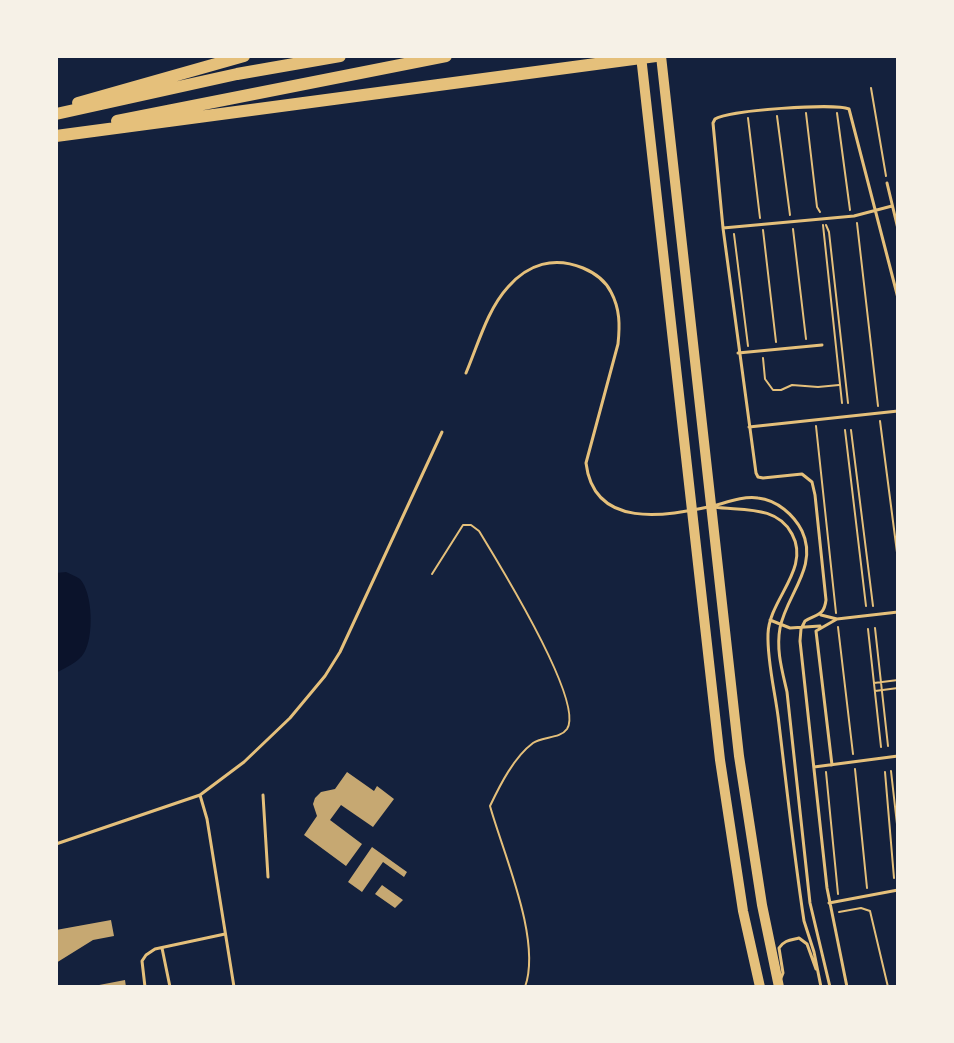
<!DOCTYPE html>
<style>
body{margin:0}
#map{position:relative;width:954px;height:1043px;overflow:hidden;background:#14213d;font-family:"Titillium Web",sans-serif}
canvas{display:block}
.frame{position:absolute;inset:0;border:58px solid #f6f1e7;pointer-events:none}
</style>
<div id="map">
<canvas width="954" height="1043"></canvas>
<div class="frame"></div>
</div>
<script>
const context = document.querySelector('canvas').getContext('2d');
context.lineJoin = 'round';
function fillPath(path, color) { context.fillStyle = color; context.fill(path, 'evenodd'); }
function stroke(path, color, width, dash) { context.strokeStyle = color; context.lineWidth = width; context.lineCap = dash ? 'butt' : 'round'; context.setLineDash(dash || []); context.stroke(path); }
const water = new Path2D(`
 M66,572C70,574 76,576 80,579C93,593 94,637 84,653C79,662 65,668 56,673V573Z`);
const building = new Path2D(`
 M347,772L374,791L377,786L394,799L373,827L341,805L330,820L362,844L346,866L304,835L317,816L313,804L315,798L321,792L335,789Z
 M372,847L407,872L404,877L383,862L362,892L348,882Z
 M382,885L403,900L395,908L375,894Z
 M111,920L114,936L93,940L56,963V930Z
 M125,980L126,987H94V986Z`);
const path = new Path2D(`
 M871,88L886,176
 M806,113L817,207L820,212
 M837,113L850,210
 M777,116L790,215
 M748,118L760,218
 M857,223L878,406
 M823,225L842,403
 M826,225L829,232L848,403
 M793,229L806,339
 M763,230L776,342
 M734,234L748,346
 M763,358L765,379L773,390H781L792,385L818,387L839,385
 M880,421L898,560
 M816,426L836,613
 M845,430L866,606
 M851,430L873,606
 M432,574L463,525H471L479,531C496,559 585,702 567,729C560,739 543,736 533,743C514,757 500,785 490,806C503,853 542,940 525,987
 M838,627L853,754
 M875,628L888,746
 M868,629L881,747
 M874,683L898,680
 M875,691L898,688
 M855,769L867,888
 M891,771L898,833
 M826,772L838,894
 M885,772L894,878
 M839,912L861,908L870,911L888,987`);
const service = new Path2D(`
 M887,183L898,229
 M723,228L854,216L892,206
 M738,353L822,345
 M466,373C478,345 487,310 508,287C528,264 554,256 583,268C595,273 605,280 611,292C620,309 620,325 618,344L586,463C594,530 666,516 713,506C728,502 743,496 758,498C777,500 794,515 802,531C819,567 786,595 780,628C776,650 782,670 787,692L810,903L830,987
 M749,427L898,411
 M714,507C742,511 777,505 792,534C811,569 769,599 768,634C767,663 776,695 779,724C787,790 794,855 804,921L814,952L821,987
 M821,615L837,619
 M770,620L790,628L820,626
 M832,765L816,631L837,619L898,612
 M814,767L898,756
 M200,795L207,819L234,987
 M263,795L268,877
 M56,844L200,795L244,762L290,718L325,676L340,652L442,432
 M829,903L898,890
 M162,948L170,987
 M781,978L783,973L779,948C784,940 791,940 799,938L807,944L816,969
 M145,987L142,961L146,955L155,949L225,934
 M847,987L827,888L800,641L801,629L805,621C817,614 824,616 826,600L815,495L812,482L802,474L763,478L758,477L756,473L723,228L713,123L715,119C728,110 835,103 849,109L898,298`);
const secondary = new Path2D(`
 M641,56L720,760L743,911L760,987
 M661,56L739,756L762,905L779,987`);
const motorway = new Path2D(`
 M78,103L244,56
 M56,114L237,74L340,56
 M117,121L446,56
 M56,136L656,56`);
fillPath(water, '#0b132b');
fillPath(building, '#c6a872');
stroke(path, '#e5c07b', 2);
stroke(service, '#e5c07b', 3);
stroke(secondary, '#e5c07b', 10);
stroke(motorway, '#e5c07b', 12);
</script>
